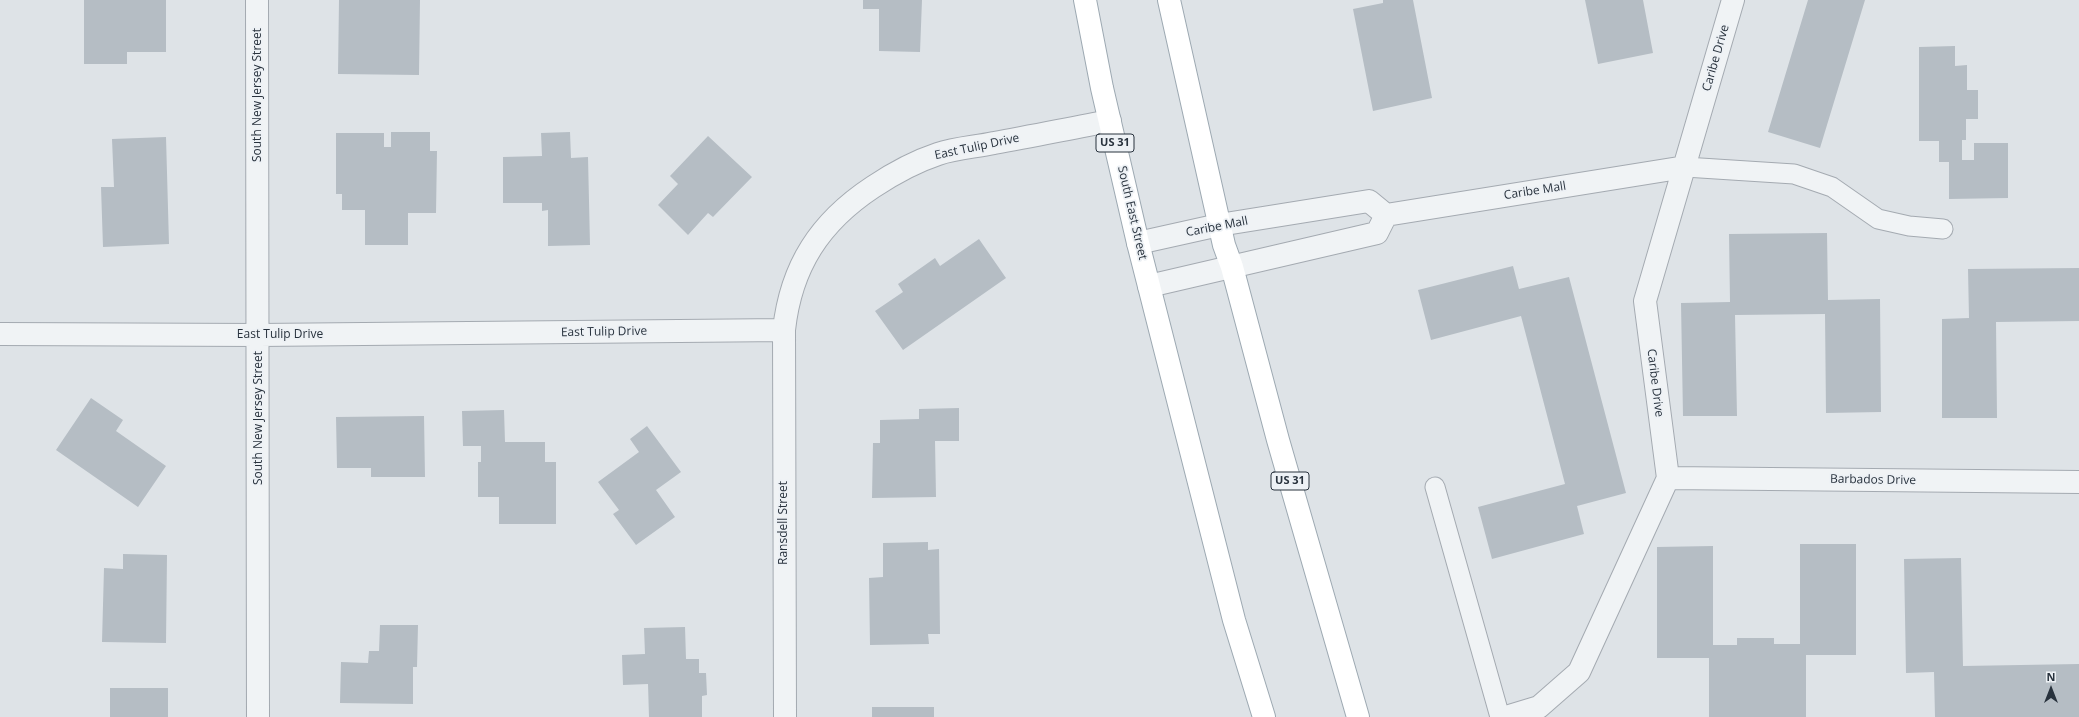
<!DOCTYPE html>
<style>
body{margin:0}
#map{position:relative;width:2079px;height:717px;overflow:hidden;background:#dee3e7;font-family:"Open Sans",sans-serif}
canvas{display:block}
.north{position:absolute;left:2031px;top:669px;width:40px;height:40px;-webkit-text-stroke:3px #edf1f5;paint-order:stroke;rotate:0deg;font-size:11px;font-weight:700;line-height:16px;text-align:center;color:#28323d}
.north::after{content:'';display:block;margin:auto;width:14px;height:18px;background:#28323d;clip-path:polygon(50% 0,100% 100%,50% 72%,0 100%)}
</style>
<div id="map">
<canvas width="2079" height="717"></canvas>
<div class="north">N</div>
</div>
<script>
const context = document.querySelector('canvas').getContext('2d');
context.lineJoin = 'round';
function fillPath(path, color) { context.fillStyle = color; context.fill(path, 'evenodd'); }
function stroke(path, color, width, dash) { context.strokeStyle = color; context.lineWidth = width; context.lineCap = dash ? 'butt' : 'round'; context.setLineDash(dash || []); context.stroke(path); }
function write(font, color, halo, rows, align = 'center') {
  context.font = font + ' "Open Sans",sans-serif'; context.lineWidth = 3.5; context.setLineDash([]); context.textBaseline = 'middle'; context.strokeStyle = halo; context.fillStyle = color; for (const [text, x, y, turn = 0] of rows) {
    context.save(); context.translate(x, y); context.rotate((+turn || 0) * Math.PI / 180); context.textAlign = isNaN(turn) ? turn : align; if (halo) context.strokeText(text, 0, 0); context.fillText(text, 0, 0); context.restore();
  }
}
const building = new Path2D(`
 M84,0H166V52H127V64H84Z
 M339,0H420L419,75L338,74Z
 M863,0H922L920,52L879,51V9H863Z
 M1383,0H1413L1432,98L1373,111L1353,9L1383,3Z
 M1585,0H1643L1653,53L1598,64Z
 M1808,0H1865L1820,148L1768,132Z
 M1955,46V66L1967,65V90H1978V119H1966V140H1962V160H1974V143H2008V198L1949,199V162H1939V141H1919V47Z
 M391,132H430V151H437L436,213H408V245H365V210H342V194H336V133H384V147H391Z
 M570,132L571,158L588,157L590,245L548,246V210L542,211V203H503V157L542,156L541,133Z
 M708,136L752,177L713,217L708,213L688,235L658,205L678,184L670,176Z
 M166,137L169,244L103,247L101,187H114L112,139Z
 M1827,233L1828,300L1880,299L1881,412L1826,413L1825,314L1735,315L1737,416H1683L1681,303L1730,302L1729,234Z
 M979,239L1006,278L903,350L875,311L903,292L898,284L935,258L940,266Z
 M1513,266L1519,289L1569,277L1626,493L1577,506L1584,534L1492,559L1478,507L1565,484L1521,316L1431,340L1418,290Z
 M2079,268V321L1996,322L1997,418H1942V319L1969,318L1968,269Z
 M91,398L123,420L116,431L166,466L138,507L56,450Z
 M959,408V441H935L936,497L872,498L873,443H880V420L919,419V409Z
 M504,410L505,442H545V462H556V524H499V497H478V462H481V446H463L462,411Z
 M424,416L425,477H371V468H337L336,417Z
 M647,426L681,472L656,490L675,517L636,545L613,514L619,510L598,482L639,452L630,439Z
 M928,542V550L939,549L940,634H928L929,644L870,645L869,578L883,577V543Z
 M1800,544H1856V655H1806V717H1709V658H1657V547L1713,546V645H1737V638H1774V644H1800Z
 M123,554L167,555L166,643L102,642L104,568L123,569Z
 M1961,558L1963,666L2079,664V717H1935L1934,672L1906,673L1904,559Z
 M380,625H418L417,667H413V704L340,703L341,662L368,663L369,651H379Z
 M685,627L686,659H699V673H706L707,695L702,696V717H649L648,684L623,685L622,655L645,654L644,628Z
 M110,688H168V717H110Z
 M872,707H934V717H872Z`);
const service = new Path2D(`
 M1685,167L1794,174L1832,187L1878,219L1909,226L1943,229
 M1435,487L1500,717`);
const minor = new Path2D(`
 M257,0L258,717
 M1138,243L1219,225L1369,201L1386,215L1685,167
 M1149,286L1377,233L1386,215
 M0,334L259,335L784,330
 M1668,478L2079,482
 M785,717L784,330C791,266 820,222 873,187C894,173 914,162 938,154C956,148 976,147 994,143C1033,136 1072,128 1110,121
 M1506,717L1539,707L1579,672L1668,478L1645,301L1733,0`);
const primary = new Path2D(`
 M1085,0L1102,88L1138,243L1234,620L1264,717
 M1169,0L1224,245L1232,267L1278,440L1358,717`);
const shields = [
 [1115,143,38],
 [1290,481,38]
];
const shieldNames = [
 ["US 31",1115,143],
 ["US 31",1290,481]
];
const streetNames = [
 ["Caribe Drive",1716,58,-74],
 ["South New Jersey Street",258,95,-90],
 ["East Tulip Drive",977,147,-12],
 ["Caribe Mall",1535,191,-9],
 ["South East Street",1132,213,77],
 ["Caribe Mall",1217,227,-11],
 ["East Tulip Drive",604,332,-1],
 ["East Tulip Drive",280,335],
 ["Caribe Drive",1655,383,83],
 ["South New Jersey Street",259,418,-90],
 ["Barbados Drive",1873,480,1],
 ["Ransdell Street",784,523,-90]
];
fillPath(building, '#b5bdc4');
stroke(service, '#a4aab1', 21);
stroke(minor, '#a4aab1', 24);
stroke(primary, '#9da9b2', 24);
stroke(service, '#f0f3f5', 19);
stroke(minor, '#f0f3f5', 22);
stroke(primary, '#fff', 22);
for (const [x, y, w] of shields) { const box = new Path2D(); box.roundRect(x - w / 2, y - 9, w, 18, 3); context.fillStyle = '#edf1f5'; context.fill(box); stroke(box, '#28323d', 1); }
write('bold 11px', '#28323d', null, shieldNames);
write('12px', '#28323d', '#edf1f5', streetNames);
</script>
